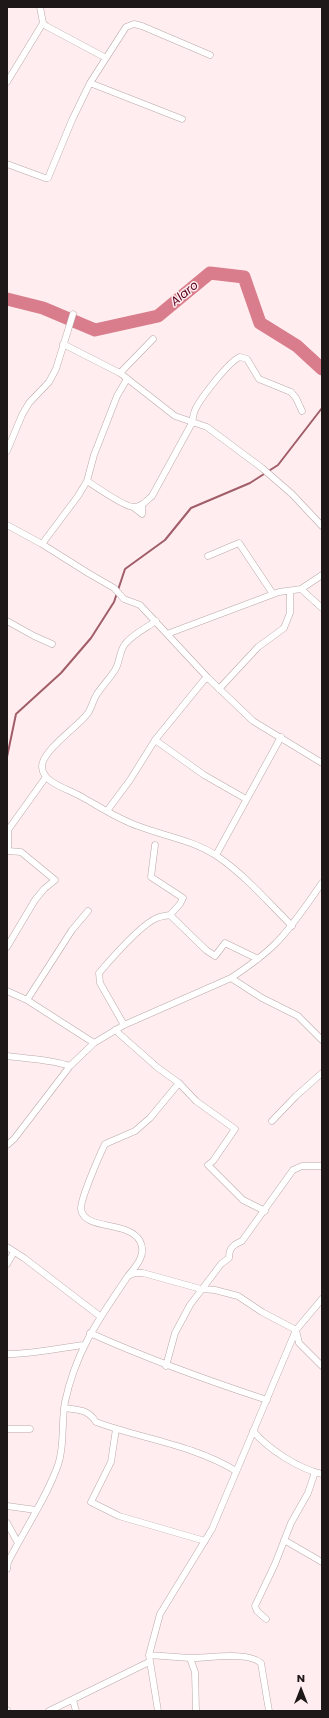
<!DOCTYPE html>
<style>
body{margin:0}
#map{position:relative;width:329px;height:1718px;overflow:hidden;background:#ffedef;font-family:Poppins,sans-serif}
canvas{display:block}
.frame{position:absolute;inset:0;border:8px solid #1e1819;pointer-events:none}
.north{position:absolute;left:281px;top:1670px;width:40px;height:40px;-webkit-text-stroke:3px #ffedef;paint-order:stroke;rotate:0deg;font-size:11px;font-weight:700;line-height:16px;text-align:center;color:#1e1819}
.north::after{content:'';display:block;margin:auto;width:14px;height:18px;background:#1e1819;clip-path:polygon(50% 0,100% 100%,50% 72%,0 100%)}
</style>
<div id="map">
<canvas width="329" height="1718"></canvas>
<div class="frame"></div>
<div class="north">N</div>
</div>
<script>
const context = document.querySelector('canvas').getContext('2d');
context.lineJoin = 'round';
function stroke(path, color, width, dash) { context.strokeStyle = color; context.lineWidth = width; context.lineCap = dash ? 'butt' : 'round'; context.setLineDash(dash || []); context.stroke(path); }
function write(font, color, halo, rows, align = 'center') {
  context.font = font + ' Poppins,sans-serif'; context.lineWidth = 3; context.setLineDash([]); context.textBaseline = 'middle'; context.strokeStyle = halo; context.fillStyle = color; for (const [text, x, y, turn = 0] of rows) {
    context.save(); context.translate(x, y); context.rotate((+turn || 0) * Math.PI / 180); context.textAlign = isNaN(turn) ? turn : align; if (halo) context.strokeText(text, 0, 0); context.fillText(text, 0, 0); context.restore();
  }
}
const stream = new Path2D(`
 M7,757L16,714L61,673L91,638L114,602L125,569L165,540L191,508L250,483L278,465L322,408`);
const river = new Path2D(`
 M7,299L43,308L95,330L158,316L210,273L244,277L260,323L297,346L322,369`);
const minor = new Path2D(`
 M40,7L43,23L46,26L106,58
 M7,82L43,23
 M90,83L182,119
 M7,164L45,178H48L72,120L90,83L126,27L134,24L142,26L210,55
 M63,344L120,373L175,416L207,427L262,468L292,494L322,526
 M120,373L153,339
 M7,451L22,415L29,403L49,382L56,369L73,314
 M87,481C96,487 125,507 133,507C142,507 146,501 152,496L192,423C193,419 193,414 195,410C200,399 229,361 240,357L247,359L259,379L291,392L296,398L302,411
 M133,507L142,514V505
 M7,525L42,544L88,573L114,588L124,599L140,605L208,678L253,721L322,763
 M42,544L78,496L87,481L94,455L117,396L127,379
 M208,556L239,543L273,594
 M301,589L322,608
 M7,621L34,636L52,644
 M156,621C146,628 133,634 125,644C119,652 120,662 115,670C110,678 103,685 97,694C93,700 92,707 88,713C79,726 41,751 42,767C43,784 70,789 82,797C100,807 118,819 138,826C164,836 193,840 217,856C245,875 268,902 292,926
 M167,634L279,592L301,589L322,575
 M219,689L258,647L284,628L290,613V591
 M155,740L204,775L246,799
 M107,811L130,780L155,740L204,680L208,678
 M155,845L151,877L183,898L180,904L170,915
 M216,855L281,737
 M7,947L35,900L44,889L55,880L21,852L8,851V830L46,777
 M231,978L262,998L298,1016L322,1040
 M7,991L27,1000L94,1043
 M27,1000L72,930L88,911
 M124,1025L100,983L99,973C111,959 141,924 157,918C161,916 166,916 170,915L206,950L215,956L225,943L258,959
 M115,1030L158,1068L179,1083L196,1101L235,1129L213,1161L208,1165L243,1200L265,1211
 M7,1056C28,1059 50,1059 70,1066
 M272,1121L296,1096L322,1073
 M7,1145L14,1139L70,1066L94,1043L124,1025L231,978C246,968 262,957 275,944C293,926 307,904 322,883
 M7,1247L24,1258L101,1317
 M7,1264L14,1252
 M128,1276C136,1266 147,1255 140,1241C128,1220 84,1231 81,1209C80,1200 100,1154 105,1144L135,1131L150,1118L179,1083
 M90,1333C148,1359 206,1380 267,1400
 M7,1354C34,1354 58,1348 84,1345
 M166,1366L175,1333L190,1305L221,1264L229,1258C229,1248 233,1245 242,1241L293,1170L302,1166H322
 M64,1408C79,1410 88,1409 96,1422C142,1439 194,1445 236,1471
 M7,1429H30
 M116,1429L111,1462L91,1502L119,1516L205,1541
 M253,1431C268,1449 299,1469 322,1474
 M7,1506L36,1510
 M7,1523L18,1543
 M284,1540L322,1562
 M7,1569L8,1562C24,1530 46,1499 58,1465C65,1445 61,1423 65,1402C76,1350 99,1319 128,1276L135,1273H143L201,1289L215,1290L238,1296L262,1312L296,1330L299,1343L322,1366
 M266,1619L257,1611L255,1606L275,1564L291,1523L308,1493L315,1472
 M149,1655C163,1656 176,1657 190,1658C208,1658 248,1651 261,1663L269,1711
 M190,1658L195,1672L196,1711
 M73,1700L76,1711
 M7,1710V1711
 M49,1711L149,1662
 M158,1711L149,1655L160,1614L212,1529L296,1330L322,1299`);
const waterNames = [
 ["Alaro",185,294,-39]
];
stroke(stream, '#a15e69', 2);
stroke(river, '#d97c8b', 13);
stroke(minor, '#b9a9aa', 7);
stroke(minor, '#fff', 6);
write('italic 12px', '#58011e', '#ffedef', waterNames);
</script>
